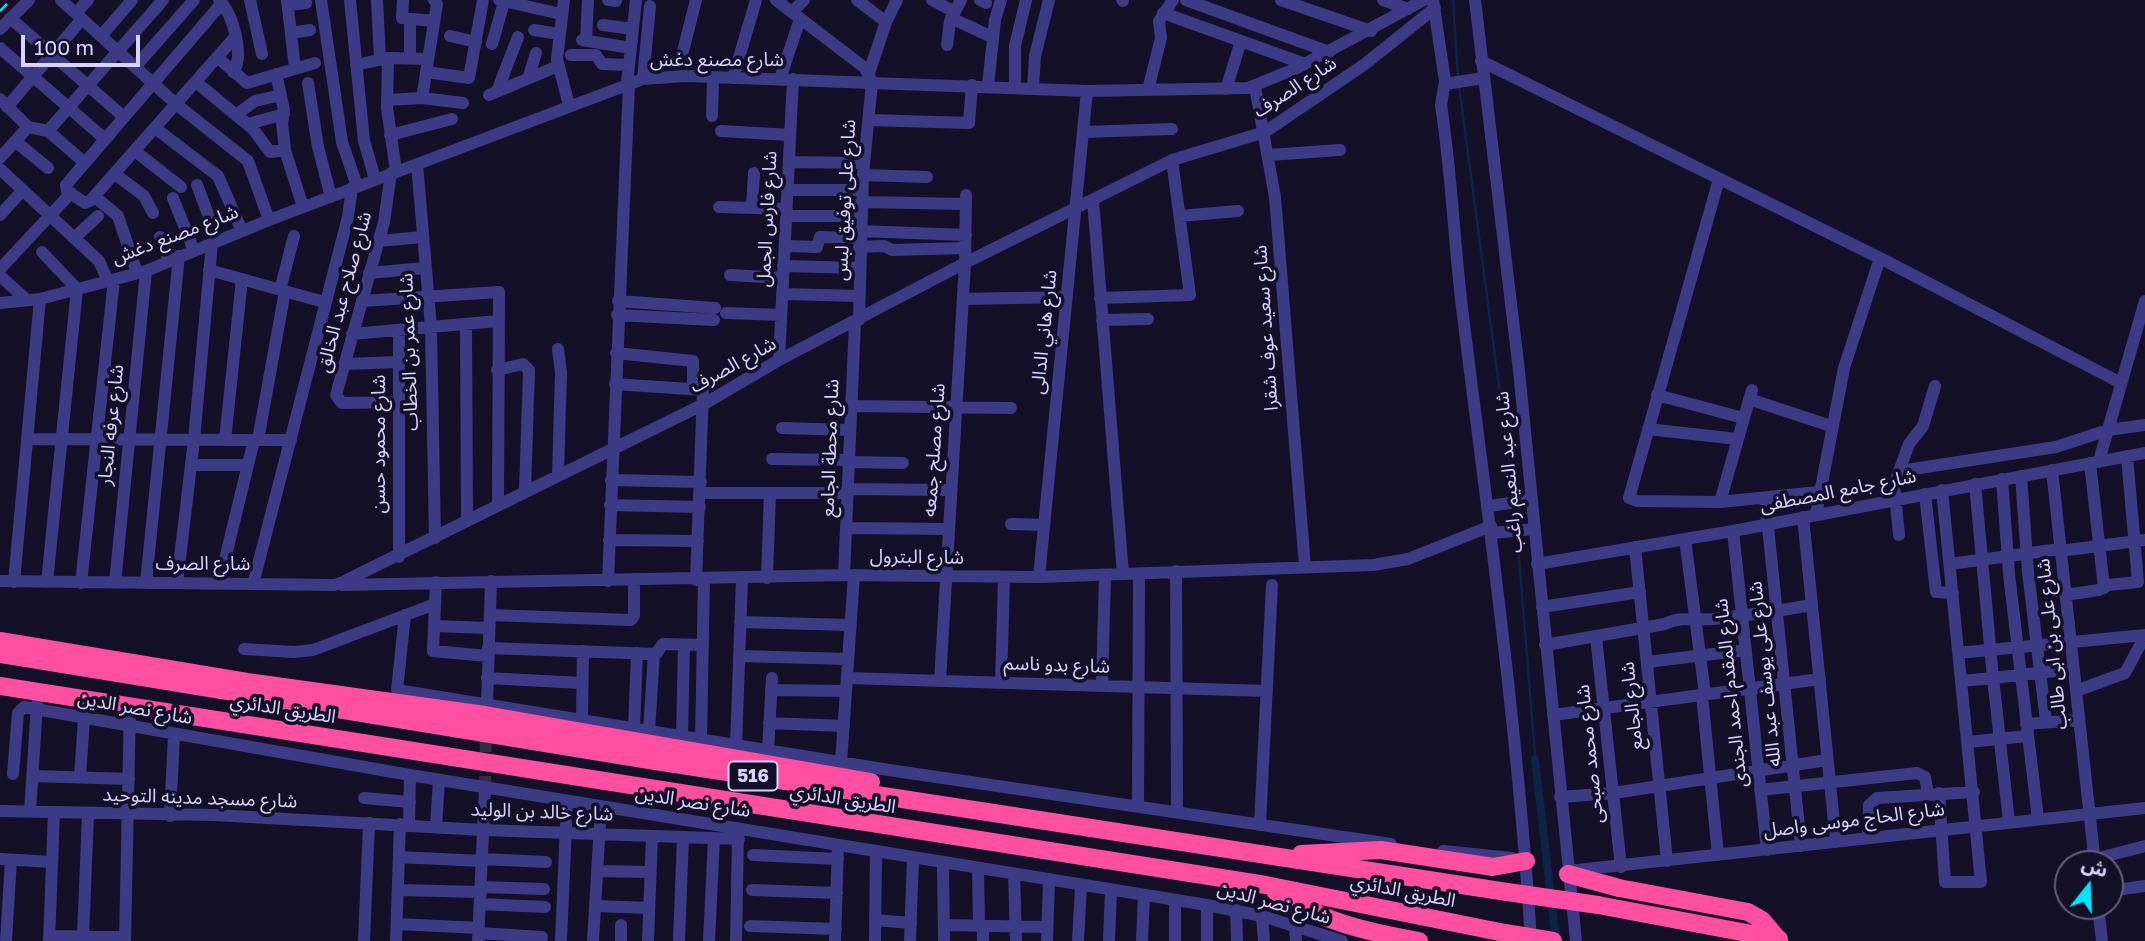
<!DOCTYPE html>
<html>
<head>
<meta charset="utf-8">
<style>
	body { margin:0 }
	#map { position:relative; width:2145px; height:941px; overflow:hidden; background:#130f26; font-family:"Golos Text","Noto Sans Arabic",sans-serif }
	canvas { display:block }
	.north { position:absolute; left:2054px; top:850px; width:70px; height:70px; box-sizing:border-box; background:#130f26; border:2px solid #625e7d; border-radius:50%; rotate:18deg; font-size:19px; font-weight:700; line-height:28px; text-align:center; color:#d9d4ff }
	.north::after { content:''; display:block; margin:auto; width:24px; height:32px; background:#00e5ff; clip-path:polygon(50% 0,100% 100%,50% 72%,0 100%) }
	.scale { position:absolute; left:21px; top:35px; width:119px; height:32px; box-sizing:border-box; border:4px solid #d9d4ff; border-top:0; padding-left:9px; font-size:21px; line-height:24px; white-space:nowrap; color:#d9d4ff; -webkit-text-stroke:5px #130f26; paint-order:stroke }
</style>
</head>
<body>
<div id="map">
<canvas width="2145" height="941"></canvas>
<div class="north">ش</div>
<div class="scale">100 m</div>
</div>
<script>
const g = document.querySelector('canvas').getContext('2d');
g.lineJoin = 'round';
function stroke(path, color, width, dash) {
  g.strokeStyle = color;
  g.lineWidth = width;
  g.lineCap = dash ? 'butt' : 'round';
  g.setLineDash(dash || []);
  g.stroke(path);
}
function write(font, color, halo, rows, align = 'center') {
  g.font = font + ' "Golos Text","Noto Sans Arabic",sans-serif';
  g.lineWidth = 7;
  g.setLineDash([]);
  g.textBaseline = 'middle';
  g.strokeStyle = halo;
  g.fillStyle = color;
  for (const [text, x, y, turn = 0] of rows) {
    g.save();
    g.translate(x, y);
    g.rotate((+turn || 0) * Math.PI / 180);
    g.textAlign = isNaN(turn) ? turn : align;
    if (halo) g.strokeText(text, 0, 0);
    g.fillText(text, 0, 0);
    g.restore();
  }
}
stroke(new Path2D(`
	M 1453,0 L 1458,79
	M 1459,86 L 1514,499
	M 1514,506 L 1516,527
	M 1517,533 L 1536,767`), '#0c2248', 2.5);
stroke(new Path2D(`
	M 1535,759 L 1556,941`), '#0c2248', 8);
stroke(new Path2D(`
	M 485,788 L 486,726`), '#312d47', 12, [12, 6]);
stroke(new Path2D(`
	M 61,0 L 176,104 L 248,161 L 269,220
	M 219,0 C 233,14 245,56 233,72
	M 250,0 L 262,54
	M 287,0 L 295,68
	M 321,0 L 342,142 L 357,186
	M 350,0 L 364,141 L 375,179
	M 377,0 L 380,59
	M 403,0 L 402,18 L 434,21
	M 499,0 L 561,14
	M 564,0 L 557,59 L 569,105
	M 608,0 L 616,1
	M 776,0 L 865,68 L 872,82 L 863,175 L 859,320
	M 857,0 L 886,22
	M 932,0 L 955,12
	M 980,0 L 986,3
	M 1122,0 L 1123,1
	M 1186,0 L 1329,52
	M 1281,0 L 1371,31
	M 1383,0 L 1408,9
	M 1433,0 L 1445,81 L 1441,105 C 1452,175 1454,246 1463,316 C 1489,524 1518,731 1531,941
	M 1475,0 L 1519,371 L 1576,941
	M 222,3 L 66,185 L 67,191 L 85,203 L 90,201 L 235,37
	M 288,5 L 306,3
	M 792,12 L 804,0
	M 76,13 L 88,0
	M 1163,13 L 1305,64
	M 10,18 L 124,117
	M 951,18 L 992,37
	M 410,19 L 410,57
	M 603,25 L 633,29
	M 0,29 L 29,0
	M 534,30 L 559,34
	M 291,33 L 310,30
	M 101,36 L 132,0
	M 450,36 L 476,42
	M 582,40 L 631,48
	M 586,40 L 588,0
	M 492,44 L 504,2
	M 947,45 L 950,21 L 961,0
	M 0,48 L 105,139
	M 571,55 L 596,55 L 602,64 L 629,65
	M 217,57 L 247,83 L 315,63
	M 388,58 L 387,108 L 396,171
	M 681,59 L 696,0
	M 1481,61 L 1880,258 L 2121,383
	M 356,65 L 388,58 L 428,59
	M 135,67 L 194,0
	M 426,72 L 469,78 L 483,0
	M 869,73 L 886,22 L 897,0
	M 276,74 L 284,110 L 282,123 L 285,150 L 303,207
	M 529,76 L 536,53
	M 733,78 L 756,0
	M 643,79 L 650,6
	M 780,79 L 800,19
	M 196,82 L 253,129 L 270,152 L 285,150
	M 308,83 L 318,147 L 331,197
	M 627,84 L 636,0
	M 1445,84 L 1483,78
	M 988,86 L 995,20 L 1001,0
	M 1015,87 L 1015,46 L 1026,0
	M 1255,87 L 1275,197 L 1305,567
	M 1033,88 L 1035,56 L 1049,0
	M 498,89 L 518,37
	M 1226,89 L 1241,41
	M 1148,90 L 1161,38 L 1159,21 L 1173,0
	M 489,95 L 558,66
	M 422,98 L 437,4 L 434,0
	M 0,99 L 28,127 L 48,131 L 85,163
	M 387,100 L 422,98 L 463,103
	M 7,107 L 82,19
	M 237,114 L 255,101 L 281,95
	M 712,116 L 713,77
	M 869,120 L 969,123 L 972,85
	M 248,124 L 284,114
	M 155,128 L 218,176 L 242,231
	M 48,131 L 163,0
	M 721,131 L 790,135
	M 1083,132 L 1172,129
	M 390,135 L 452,119
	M 15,141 L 48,168
	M 135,151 L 181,187
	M 1269,155 L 1340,150
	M 0,158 L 28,127
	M 789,162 L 864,163
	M 417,164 L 431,327 L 435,538
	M 0,169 L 99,261 L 108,281
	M 391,173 L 384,222 L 336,395 L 342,403 L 399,402
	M 115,174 L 144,196 L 153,213
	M 863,175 L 927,177
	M 1719,179 L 1629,498 L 1637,501 L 1720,502 L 1818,492
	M 197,185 L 218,241
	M 787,190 L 862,190
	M 95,197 L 118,216 L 137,273
	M 173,198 L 194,251
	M 1093,200 L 1123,574
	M 861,202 L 966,204
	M 719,207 L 786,209
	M 752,208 L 754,173
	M 0,215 L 23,190
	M 786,216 L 861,216
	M 1180,216 L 1238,211
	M 860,231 L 966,235
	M 160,237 L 169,261
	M 74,238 L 98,216
	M 379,241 L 422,237
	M 785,246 L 817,247 L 820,237 L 860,238
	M 859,247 L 884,246 L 892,250 L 965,248
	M 42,252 L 77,289 L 47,582
	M 783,266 L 859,268
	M 0,269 L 71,193
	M 209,270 L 324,302
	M 369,273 L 425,268
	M 730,275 L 783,278
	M 0,276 L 27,300
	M 280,290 L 294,236
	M 782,294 L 859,296
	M 1100,298 L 1190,295 L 1172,160
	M 963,299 L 1067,297
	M 362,301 L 499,292 L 498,505
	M 618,301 L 715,308
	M 0,303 L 40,299 L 146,271 L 269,220 L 643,79 L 685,76 L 1087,91 L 1248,88 L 1297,68 L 1424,0
	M 726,313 L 781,315
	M 617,315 L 714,320
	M 1102,320 L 1148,319
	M 466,324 L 467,521
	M 352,334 L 498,321
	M 616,353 L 693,361 L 693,388
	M 779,360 L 793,79
	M 344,364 L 399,362
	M 497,370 L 523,364 L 529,370 L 525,491
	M 615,384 L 703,390 L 696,580
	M 1657,395 L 1743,418
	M 1749,399 L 1831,426
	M 851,406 L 1011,408
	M 782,428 L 850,430
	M 1648,429 L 1737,439
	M 27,439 L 291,440
	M 225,440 L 242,279
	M 258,440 L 285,291
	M 772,459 L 849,460
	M 2099,461 L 2145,301
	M 849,462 L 903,463
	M 2090,463 L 2104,588
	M 191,465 L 248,465
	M 2052,470 L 2095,864
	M 1900,471 L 2056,447 L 2108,430 L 2145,425
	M 558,475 L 561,373 L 558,349
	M 2021,476 L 2028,572 L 2046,721
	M 2002,479 L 2009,574 L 2038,819
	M 611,480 L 701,482
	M 1975,484 L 1993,678 L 2073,669
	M 848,489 L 951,490
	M 1942,490 L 1961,681 L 1993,678 L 2009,822
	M 700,493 L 848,493
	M 1925,494 L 1936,592 L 1953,593
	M 1765,498 L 1801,846
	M 1720,502 L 1752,390
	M 610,505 L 700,507
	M 1489,506 L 1531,500
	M 1816,514 L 1844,368 L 1880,258
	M 1803,517 L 1836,842
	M 1011,524 L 1044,525
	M 846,528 L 949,529
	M 1733,531 L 1767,850
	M 1492,533 L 1534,529
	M 1899,535 L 1894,485 L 1909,444 L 1923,426 L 1935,386
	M 1685,539 L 1705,694
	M 609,540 L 698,541
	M 1635,547 L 1667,861
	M 2060,551 L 2145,540
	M 399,557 L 399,330
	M 1537,564 L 1733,531 L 2145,453
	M 1950,564 L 2060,549
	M 1176,571 L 1177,811
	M 844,575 L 855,322
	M 1039,577 L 1087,91
	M 767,578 L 770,493
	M 0,581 L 335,585 L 345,581 L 704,404 L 779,360 L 965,263 L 1172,160 L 1265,132 L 1365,64 L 1435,8
	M 608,581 L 629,83
	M 14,582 L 40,299
	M 436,582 L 433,651 L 488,656
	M 81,583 L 114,280
	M 115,583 L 146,271
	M 146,583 L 179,256
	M 177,583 L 194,440 L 212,243
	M 219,584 L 254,440
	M 253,584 L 348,217 L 352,188
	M 342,585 L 844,575 L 1039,577 L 1373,565 L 1408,559 L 1491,526
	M 2065,595 L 2099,590 L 2108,585 L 2138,582 L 2127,456
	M 1542,607 L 1640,592
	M 405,615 L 397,690 L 889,770 L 1391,844
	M 490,615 L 631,620 L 634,616 L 634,581
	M 740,622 L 851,625
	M 434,626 L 489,628
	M 1596,637 L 1621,867
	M 1545,645 L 1665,624 C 1680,616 1697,620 1714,619 C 1747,615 1779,611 1812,605
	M 488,648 L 656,654 L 663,644 L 703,645
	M 244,649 L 294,652 L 313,650 L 435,604
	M 1958,653 L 2145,635
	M 739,656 L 848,659
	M 1647,662 L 1746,650
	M 487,678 L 582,683
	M 847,678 L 1266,691
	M 940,681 L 965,263 L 966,195
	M 1001,683 L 1004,577
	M 1102,686 L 1105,575
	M 771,690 L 846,691
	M 2076,691 L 2125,673 L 2145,636
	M 1702,695 L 1718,855
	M 487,704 L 491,581
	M 1553,715 L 1820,679
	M 582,720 L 583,651
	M 769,723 L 844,726
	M 2026,724 L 2079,720
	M 634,729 L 637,653
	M 649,731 L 654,654
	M 682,737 L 684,645
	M 701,740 L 704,580
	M 1968,742 L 2027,736
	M 736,745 L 742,579
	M 768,751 L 772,678
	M 841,763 L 854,575
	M 13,774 L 18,713 L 24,707 L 410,775 L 1207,905 L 1262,916 L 1342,941
	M 33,776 L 129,779
	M 80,777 L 84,719
	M 1760,790 L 1917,773 L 1925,777 L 1928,794
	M 1939,793 L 1945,882 L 1981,882 L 1961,681
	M 1560,797 L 1614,793 L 1827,760
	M 364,798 L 410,802
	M 1138,805 L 1139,574
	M 0,811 L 214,815 L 483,830 L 739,839
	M 30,812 L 37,704
	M 170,816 L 174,736
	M 409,825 L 410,775
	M 1260,825 L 1272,585
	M 436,827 L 439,780
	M 1868,838 L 1869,805 L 1877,798 L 1974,792
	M 1443,851 L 1512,858
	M 753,855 L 838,859
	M 399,857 L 482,861
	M 0,859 L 52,862
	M 482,859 L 546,862
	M 2095,859 L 2145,846
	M 943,863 L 944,941
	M 978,869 L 979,925 L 983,929 L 983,941
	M 597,871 L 650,872
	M 1568,871 L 2145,808
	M 1014,874 L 1016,941
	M 481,887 L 544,889
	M 398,890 L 481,892
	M 752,890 L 837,893
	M 2110,891 L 2145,886
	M 1175,900 L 1175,941
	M 480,904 L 545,907
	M 595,906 L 649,908
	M 2098,906 L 2102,941
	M 1236,910 L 1237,941
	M 1262,916 L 1264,941
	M 875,920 L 911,923
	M 397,924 L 479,928
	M 944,925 L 1047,927
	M 750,926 L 836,929
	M 1295,927 L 1296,941
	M 479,933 L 542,937
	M 49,936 L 125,937
	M 83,937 L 88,814
	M 6,941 L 11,860
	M 49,941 L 54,813
	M 125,941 L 130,706
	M 364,941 L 369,823
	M 396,941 L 400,824
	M 478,941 L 485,788
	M 561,941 L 567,801
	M 593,941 L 601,807
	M 621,941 L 621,925
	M 648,941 L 652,836
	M 679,941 L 683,837
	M 709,941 L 714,838
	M 736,941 L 738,833
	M 835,941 L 838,845
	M 875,941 L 876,852
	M 910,941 L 913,858
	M 1047,941 L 1049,880
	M 1078,941 L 1081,886
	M 1109,941 L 1111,890
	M 1142,941 L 1144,895
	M 1207,941 L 1207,905`), '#3d3a85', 12);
stroke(new Path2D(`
	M 0,641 L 247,682 L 485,715 L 871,782
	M 0,654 L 649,760 L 1507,892
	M 0,686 L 1266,885 L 1505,933
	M 1301,854 L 1381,850 L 1493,867 L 1526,861
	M 1568,874 L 1619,888 L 1748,912 L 1762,920 L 1778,939
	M 1275,891 C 1319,921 1367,932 1419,941
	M 1598,905 L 1779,939`), '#ff4fa3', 18);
stroke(new Path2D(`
	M 0,11 L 11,0`), '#00e5ff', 2.5, [10, 9]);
stroke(new Path2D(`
	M 1507,892 L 1598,905
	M 1505,933 L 1553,941`), '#ff4fa3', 18);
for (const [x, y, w] of [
	[753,776,49]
]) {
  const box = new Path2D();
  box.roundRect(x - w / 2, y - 14.5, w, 29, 5);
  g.fillStyle = '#130f26';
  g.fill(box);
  stroke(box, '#d9d4ff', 2);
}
write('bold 18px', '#d9d4ff', null, [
	["516",753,776]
]);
write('19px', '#d9d4ff', '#130f26', [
	["شارع مصنع دغش",717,60],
	["شارع الصرف",1295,87,-33],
	["شارع على توفيق لبس",845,200,-87],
	["شارع فارس الجمل",767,219,-87],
	["شارع مصنع دغش",175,235,-21],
	["شارع صلاح عبد الخالق",344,292,-75],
	["شارع سعيد عوف شقرا",1266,328,-94],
	["شارع هاني الدالى",1044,332,-84],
	["شارع عمر بن الخطاب",409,352,-92],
	["شارع الصرف",733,365,-29],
	["شارع عرفه النجار",111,425,-84],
	["شارع محمود حسن",379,444,-90],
	["شارع محطة الجامع",830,448,-88],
	["شارع مصلح جمعه",934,450,-86],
	["شارع عبد النعيم راغب",1509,472,-95],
	["شارع جامع المصطفى",1838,491,-11],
	["شارع البترول",917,557,1],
	["شارع الصرف",203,564],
	["شارع على بن ابى طالب",2052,644,-96],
	["شارع بدو ناسم",1057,665,2],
	["شارع على يوسف عبد الله",1765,674,-96],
	["شارع المقدم احمد الجندى",1731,693,-96],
	["شارع الجامع",1632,706,-96],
	["شارع نصر الدين",135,708,10],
	["الطريق الدائري",283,709,9],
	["شارع محمد صبحى",1590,754,-96],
	["شارع مسجد مدينه التوحيد",200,798,2],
	["الطريق الدائري",843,799,9],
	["شارع نصر الدين",693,802,9],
	["شارع خالد بن الوليد",542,812,2],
	["شارع الحاج موسى واصل",1854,820,-7],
	["الطريق الدائري",1403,891,11],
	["شارع نصر الدين",1274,903,15]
]);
</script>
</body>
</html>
